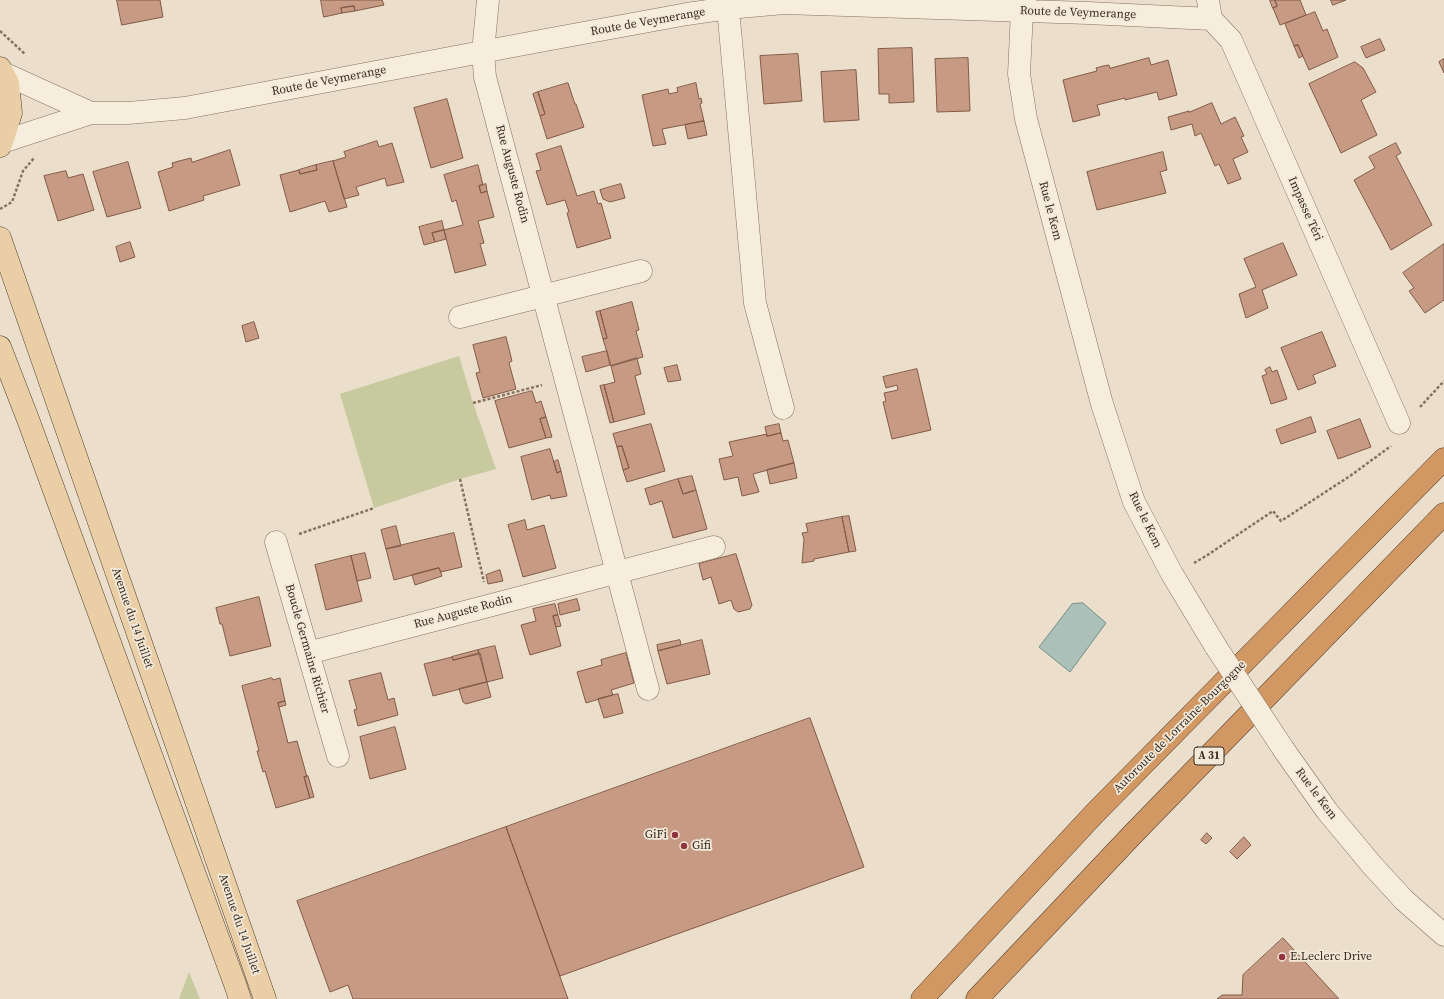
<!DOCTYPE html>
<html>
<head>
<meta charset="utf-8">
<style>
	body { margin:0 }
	canvas { display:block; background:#ebdeca }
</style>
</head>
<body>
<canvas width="1444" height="999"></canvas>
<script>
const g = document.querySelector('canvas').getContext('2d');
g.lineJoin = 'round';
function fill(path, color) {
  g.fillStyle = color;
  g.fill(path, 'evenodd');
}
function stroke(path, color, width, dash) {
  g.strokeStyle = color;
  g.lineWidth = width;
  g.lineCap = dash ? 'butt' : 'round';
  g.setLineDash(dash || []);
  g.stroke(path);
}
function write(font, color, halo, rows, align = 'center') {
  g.font = font + ' "Source Serif 4",serif';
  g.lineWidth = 3.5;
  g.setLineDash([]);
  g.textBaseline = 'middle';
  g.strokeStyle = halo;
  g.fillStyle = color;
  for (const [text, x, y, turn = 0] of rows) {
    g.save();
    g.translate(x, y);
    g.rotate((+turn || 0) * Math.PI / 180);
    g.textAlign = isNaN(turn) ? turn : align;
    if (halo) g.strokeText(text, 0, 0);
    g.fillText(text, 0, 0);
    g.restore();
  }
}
fill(new Path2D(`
	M 459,356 L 473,403 L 496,469 L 460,479 L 374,508 L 340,394 Z
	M 189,972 L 200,999 L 179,999 Z`), '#c7c99e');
const water = new Path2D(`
	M 1083,603 L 1106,623 L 1070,672 L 1039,647 L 1072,604 Z`);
fill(water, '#aac0b8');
stroke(water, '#718e84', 1);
const building = new Path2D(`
	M 117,0 L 160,0 L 163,17 L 122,25 Z
	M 321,0 L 382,0 L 384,5 L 355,11 L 354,6 L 341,8 L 342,13 L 324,17 Z
	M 1270,0 L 1275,0 L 1277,6 L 1273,8 Z
	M 1275,0 L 1300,0 L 1306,15 L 1280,25 L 1273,8 L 1277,6 Z
	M 1331,0 L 1346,0 L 1333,5 Z
	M 354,6 L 355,11 L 342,13 L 341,8 Z
	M 1315,12 L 1323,31 L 1327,29 L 1338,57 L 1309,70 L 1298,45 L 1294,46 L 1285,24 Z
	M 1380,39 L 1385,50 L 1366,58 L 1361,47 Z
	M 1298,45 L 1303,56 L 1299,58 L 1294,46 Z
	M 912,48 L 914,102 L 889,103 L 889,94 L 879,94 L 878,49 Z
	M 798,54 L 802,101 L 764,104 L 760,56 Z
	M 968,58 L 970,111 L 937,112 L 935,59 Z
	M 1149,58 L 1151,65 L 1168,60 L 1177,95 L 1159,100 L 1157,92 L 1125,100 L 1125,98 L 1097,105 L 1100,115 L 1073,122 L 1063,80 L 1097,71 L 1096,68 L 1103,66 L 1109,65 L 1110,68 Z
	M 1444,59 L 1444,73 L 1439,62 Z
	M 1355,62 L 1363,68 L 1376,92 L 1361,100 L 1377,135 L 1341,153 L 1309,84 Z
	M 856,70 L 859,120 L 824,122 L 821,72 Z
	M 568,83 L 575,104 L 576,104 L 584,127 L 547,139 L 540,116 L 545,114 L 538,92 Z
	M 696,83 L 699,99 L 701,98 L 702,103 L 700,104 L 704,121 L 662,129 L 666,144 L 653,146 L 642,95 L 668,89 L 669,94 L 678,92 L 677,88 Z
	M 538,92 L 545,114 L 540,116 L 533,94 Z
	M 447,99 L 463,158 L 431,168 L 414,108 Z
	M 1212,103 L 1221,124 L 1235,117 L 1244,136 L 1241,137 L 1248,152 L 1233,159 L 1241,179 L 1228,184 L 1219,164 L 1215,166 L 1201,133 L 1195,136 L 1192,124 L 1171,130 L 1168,117 L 1189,111 L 1189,112 Z
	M 704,121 L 707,135 L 688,139 L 685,125 Z
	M 377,141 L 379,147 L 392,143 L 404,182 L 387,186 L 385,178 L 356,187 L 359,195 L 344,199 L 333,161 L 346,157 L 344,152 Z
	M 1396,143 L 1401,153 L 1396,156 L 1432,225 L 1391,250 L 1354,180 L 1375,168 L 1369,157 Z
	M 561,146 L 577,196 L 594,191 L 598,204 L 601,203 L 611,238 L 577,248 L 567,213 L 569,212 L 565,200 L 547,205 L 536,171 L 541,170 L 536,154 Z
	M 230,150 L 240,185 L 203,196 L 204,200 L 169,211 L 158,172 L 173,167 L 172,163 L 179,161 L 191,158 L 192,162 Z
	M 1163,152 L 1167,170 L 1160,172 L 1166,193 L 1097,210 L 1087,172 Z
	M 333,161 L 347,207 L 329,212 L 325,201 L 290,212 L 280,175 L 299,170 L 300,174 L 317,170 L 316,165 Z
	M 128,162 L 141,208 L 107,217 L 93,172 Z
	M 316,165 L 317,170 L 300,174 L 299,170 Z
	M 478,165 L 483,185 L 479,186 L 481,193 L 487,191 L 494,217 L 478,221 L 484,243 L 480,244 L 486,265 L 455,273 L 444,230 L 463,225 L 456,200 L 452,202 L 444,175 Z
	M 66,171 L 68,178 L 83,174 L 94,210 L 58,221 L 44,176 Z
	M 486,184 L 487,191 L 481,193 L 479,186 Z
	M 621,184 L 625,198 L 610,202 L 603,199 L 600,190 Z
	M 442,221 L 444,230 L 432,233 L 435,242 L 424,245 L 419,227 Z
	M 444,230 L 446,239 L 435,242 L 432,233 Z
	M 130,242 L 135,257 L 120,262 L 116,247 Z
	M 1283,243 L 1297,275 L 1262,290 L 1268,308 L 1246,318 L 1239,294 L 1256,287 L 1244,259 Z
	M 1444,244 L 1444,300 L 1425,313 L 1409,291 L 1414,288 L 1403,273 Z
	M 632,302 L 639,330 L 636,331 L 643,357 L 611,366 L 603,339 L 607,338 L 600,311 Z
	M 600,311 L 607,338 L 603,339 L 596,312 Z
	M 254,322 L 259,338 L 246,342 L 242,326 Z
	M 1322,332 L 1336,366 L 1313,375 L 1316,383 L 1298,390 L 1281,348 Z
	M 506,337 L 512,361 L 509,363 L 516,389 L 483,398 L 476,373 L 480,372 L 473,345 Z
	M 607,351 L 610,365 L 586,372 L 582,357 Z
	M 637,358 L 641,374 L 635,376 L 645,414 L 614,422 L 604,385 L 615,382 L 611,366 Z
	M 677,365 L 681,380 L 668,382 L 664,368 Z
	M 1270,367 L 1272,372 L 1277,370 L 1287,399 L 1271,404 L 1262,376 L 1267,374 L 1265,370 Z
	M 917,369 L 931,430 L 892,439 L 883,402 L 886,401 L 884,393 L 898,390 L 897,385 L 886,388 L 883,377 Z
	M 604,385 L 614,422 L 610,423 L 600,386 Z
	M 532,391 L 536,403 L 541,401 L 546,417 L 540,419 L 546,438 L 509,448 L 495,401 Z
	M 546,417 L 552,437 L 546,438 L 540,419 Z
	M 1311,417 L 1316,432 L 1281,444 L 1276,430 Z
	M 1360,419 L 1371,447 L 1338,459 L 1327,431 Z
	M 651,424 L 665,471 L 627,482 L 623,470 L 629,468 L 622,446 L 617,447 L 613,434 Z
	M 779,424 L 781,433 L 767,436 L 765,427 Z
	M 781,433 L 783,441 L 788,440 L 794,463 L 753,474 L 759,492 L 742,496 L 738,477 L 724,480 L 719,459 L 733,456 L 729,442 L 767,434 L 767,436 Z
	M 622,446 L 629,468 L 623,470 L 617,447 Z
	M 550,449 L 557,473 L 561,471 L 567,496 L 551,499 L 550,495 L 532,500 L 521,457 Z
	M 558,460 L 561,471 L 557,473 L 554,462 Z
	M 794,463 L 797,478 L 770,484 L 767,470 Z
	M 692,476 L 696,490 L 683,494 L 678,479 Z
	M 678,479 L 683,494 L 696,490 L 707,529 L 673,538 L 662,501 L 650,505 L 645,489 Z
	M 849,516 L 856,551 L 849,552 L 842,517 Z
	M 842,517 L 849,552 L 814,559 L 814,561 L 802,563 L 804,539 L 802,533 L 808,532 L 806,524 Z
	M 525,520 L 527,530 L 544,525 L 556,568 L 523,577 L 508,525 Z
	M 396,526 L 401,546 L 386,549 L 381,530 Z
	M 454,533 L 462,567 L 441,572 L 439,568 L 394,580 L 386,549 Z
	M 365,553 L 371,578 L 357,581 L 351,556 Z
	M 736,554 L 752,605 L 750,609 L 738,612 L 734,609 L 731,600 L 719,604 L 711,577 L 703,580 L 699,564 Z
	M 351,556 L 362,601 L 326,610 L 315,565 Z
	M 439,568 L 442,576 L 415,585 L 412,575 Z
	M 500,570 L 503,581 L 488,584 L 486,575 Z
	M 259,597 L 271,646 L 230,656 L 222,624 L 220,624 L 216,608 Z
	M 577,599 L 580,610 L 560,615 L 558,604 Z
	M 555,604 L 558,615 L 553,616 L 561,646 L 530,655 L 521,625 L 536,621 L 533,609 Z
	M 558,615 L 561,626 L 556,627 L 553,616 Z
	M 680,640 L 681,645 L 658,651 L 657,645 Z
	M 702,640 L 710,674 L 667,684 L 658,651 Z
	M 495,646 L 503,678 L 487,682 L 478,650 Z
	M 478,650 L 479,654 L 453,660 L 452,657 Z
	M 480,653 L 487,682 L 433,696 L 424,664 L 452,657 L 453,660 Z
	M 626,653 L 634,683 L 611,690 L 613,695 L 586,703 L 577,672 L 602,665 L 601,660 Z
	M 381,673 L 388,700 L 394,698 L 398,715 L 358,726 L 354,710 L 357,709 L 349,681 Z
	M 272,678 L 273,680 L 280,678 L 285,701 L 278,703 L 288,743 L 297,741 L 307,777 L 304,777 L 310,798 L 276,808 L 265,771 L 263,772 L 257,751 L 259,751 L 242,686 Z
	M 487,682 L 491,697 L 466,704 L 463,702 L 459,689 Z
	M 618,694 L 623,713 L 604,718 L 598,699 Z
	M 285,701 L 286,705 L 279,707 L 278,703 Z
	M 810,718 L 864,867 L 560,976 L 506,827 Z
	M 395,727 L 406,769 L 370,779 L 360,737 Z
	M 308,776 L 314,797 L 310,798 L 304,777 Z
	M 506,827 L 568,999 L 353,999 L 348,985 L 330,992 L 297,901 Z
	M 1207,833 L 1212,838 L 1206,844 L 1201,840 Z
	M 1244,837 L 1251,845 L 1237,859 L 1230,852 Z
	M 1283,938 L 1339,999 L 1217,999 L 1222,995 L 1242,995 L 1243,975 Z`);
fill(building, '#c69a83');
stroke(building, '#835a48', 1);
const minor = new Path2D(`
	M 488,0 L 483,52 L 485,77 L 648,689
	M 1025,0 L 1022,11 L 1019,74 L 1026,119 L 1102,404 L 1134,502 L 1172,574 L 1216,647
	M 1208,0 L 1211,19 L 1231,40 L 1399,423
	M 728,8 L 755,303 L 783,408
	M 3,73 L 91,113
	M 2,142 L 91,113 L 128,113 L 185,108 L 540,41 L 687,14 L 728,8 L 784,3 L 1088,13 L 1211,19
	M 460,317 L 641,271
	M 276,542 L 338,756
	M 308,653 L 714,547
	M 1284,750 L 1327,811 L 1371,864 L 1404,900 L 1444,935`);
const major = new Path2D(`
	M 0,68 L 8,83 L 11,113 L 2,142 L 0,146
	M 0,238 L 265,999
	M 0,347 L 29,422 L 235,984 L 240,999`);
const highway = new Path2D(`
	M 922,999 L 1094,814 L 1444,459
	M 977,999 L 1133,834 L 1444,514`);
stroke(minor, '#867160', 23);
stroke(major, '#554033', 23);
stroke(highway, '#554033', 23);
stroke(new Path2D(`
	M 0,31 L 25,54
	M 0,209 L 12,202 L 23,171 L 34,158
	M 473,403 L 542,385
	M 1420,407 L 1444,381
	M 460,479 L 484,582
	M 299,534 L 374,508
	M 1194,563 L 1206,556 L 1273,511 L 1281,521 L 1350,476 L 1391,446`), '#867160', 2.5, [3, 2]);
stroke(minor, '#f6eddd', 22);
stroke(major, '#eacfa6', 22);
stroke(highway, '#d19863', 22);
const minorBridge = new Path2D(`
	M 1216,647 L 1284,750`);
stroke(minorBridge, '#867160', 23, []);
stroke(minorBridge, '#f6eddd', 22);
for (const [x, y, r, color] of [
	[675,835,4,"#90353d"],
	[684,846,4,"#90353d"],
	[1282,957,4,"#90353d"]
]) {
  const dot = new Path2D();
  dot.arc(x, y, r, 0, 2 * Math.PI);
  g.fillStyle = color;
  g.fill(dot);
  stroke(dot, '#f3e9d9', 1.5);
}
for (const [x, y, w] of [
	[1209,756,30]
]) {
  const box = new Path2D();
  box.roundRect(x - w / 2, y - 9, w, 18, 3);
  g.fillStyle = '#f3e9d9';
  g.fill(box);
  stroke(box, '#382b22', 1);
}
write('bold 11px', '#382b22', null, [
	["A 31",1209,756]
]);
write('12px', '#382b22', '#f3e9d9', [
	["Route de Veymerange",1078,13,2],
	["Route de Veymerange",648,22,-10],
	["Route de Veymerange",329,81,-11],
	["Rue Auguste Rodin",512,174,75],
	["Impasse Téri",1305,209,66],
	["Rue le Kem",1050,211,75],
	["Rue le Kem",1145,520,64],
	["Rue Auguste Rodin",463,612,-15],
	["Avenue du 14 Juillet",132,618,71],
	["Boucle Germaine Richier",307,649,74],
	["Autoroute de Lorraine-Bourgogne",1180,727,-45],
	["Rue le Kem",1316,794,53],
	["Avenue du 14 Juillet",239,924,71]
]);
write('12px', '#382b22', '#f3e9d9', [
	["GiFi",667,835,"right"],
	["Gifi",692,846],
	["E.Leclerc Drive",1290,957]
], 'left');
</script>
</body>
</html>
